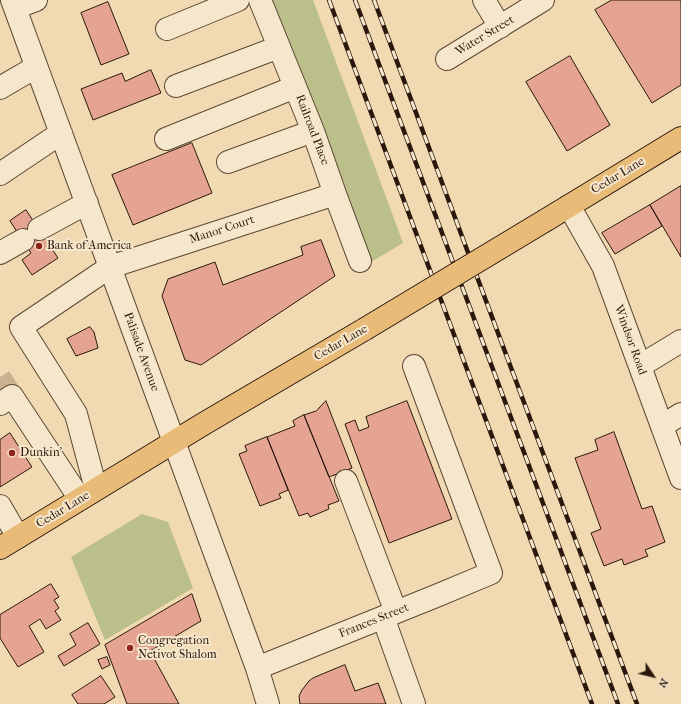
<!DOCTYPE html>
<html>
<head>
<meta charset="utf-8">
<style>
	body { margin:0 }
	#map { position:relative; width:681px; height:704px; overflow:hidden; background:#f1d9b1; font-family:"IM FELL French Canon",serif }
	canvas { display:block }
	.north { position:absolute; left:633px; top:656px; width:40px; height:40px; -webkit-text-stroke:3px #f6e6cc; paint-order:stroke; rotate:125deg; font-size:11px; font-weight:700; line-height:16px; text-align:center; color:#2b170c }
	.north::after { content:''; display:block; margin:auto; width:14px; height:18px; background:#2b170c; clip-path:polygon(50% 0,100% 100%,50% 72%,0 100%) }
</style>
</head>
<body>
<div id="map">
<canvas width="681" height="704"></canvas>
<div class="north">N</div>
</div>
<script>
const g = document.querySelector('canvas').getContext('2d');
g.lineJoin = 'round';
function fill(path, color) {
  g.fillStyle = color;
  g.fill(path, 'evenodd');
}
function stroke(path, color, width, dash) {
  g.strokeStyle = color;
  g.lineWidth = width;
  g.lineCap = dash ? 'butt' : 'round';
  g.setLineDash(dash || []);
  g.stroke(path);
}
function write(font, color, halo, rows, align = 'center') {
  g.font = font + ' "IM FELL French Canon",serif';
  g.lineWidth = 4;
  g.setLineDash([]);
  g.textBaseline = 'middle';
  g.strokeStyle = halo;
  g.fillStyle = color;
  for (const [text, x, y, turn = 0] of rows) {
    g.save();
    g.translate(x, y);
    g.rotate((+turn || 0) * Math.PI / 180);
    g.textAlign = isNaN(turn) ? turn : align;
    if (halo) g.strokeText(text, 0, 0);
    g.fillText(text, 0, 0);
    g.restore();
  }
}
fill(new Path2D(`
	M 266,0 L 313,0 L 403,243 L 364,266 Z
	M 142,514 L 168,522 L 193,588 L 105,640 L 71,557 Z`), '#bbbf8a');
const building = new Path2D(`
	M 612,0 L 681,0 L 681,85 L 652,103 L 595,10 Z
	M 108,2 L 129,54 L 101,65 L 81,13 Z
	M 570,56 L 610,125 L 567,151 L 526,82 Z
	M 151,70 L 161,93 L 93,120 L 81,89 L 122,73 L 125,81 Z
	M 192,143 L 212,193 L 133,225 L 112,175 Z
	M 681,186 L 681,257 L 650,205 Z
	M 650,205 L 662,226 L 615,254 L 602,233 Z
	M 26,210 L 58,258 L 32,275 L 22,260 L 31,253 L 10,221 Z
	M 321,240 L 335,276 L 201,365 L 185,360 L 162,296 L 168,279 L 215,262 L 223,285 L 303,255 L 301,247 Z
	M 90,327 L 94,332 L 98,348 L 76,356 L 67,339 Z
	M 326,401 L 352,468 L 329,477 L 304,415 L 316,411 Z
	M 407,401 L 452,519 L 389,543 L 345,424 L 355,420 L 359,431 L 369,427 L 366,417 Z
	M 304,415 L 339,501 L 328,505 L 329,509 L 310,517 L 308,513 L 299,516 L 267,437 L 295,426 L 293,421 Z
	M 614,432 L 642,509 L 652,506 L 665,542 L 645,550 L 648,556 L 624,565 L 622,559 L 604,566 L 591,533 L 601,529 L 575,458 L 598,450 L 595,440 Z
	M 10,433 L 32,467 L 0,487 L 0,440 Z
	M 267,437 L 288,490 L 279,494 L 281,498 L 260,506 L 239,454 L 247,451 L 245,446 Z
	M 51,584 L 59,597 L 54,600 L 59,608 L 55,611 L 61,620 L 46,629 L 40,619 L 29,626 L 44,652 L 18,667 L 0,638 L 0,615 Z
	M 192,594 L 201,621 L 150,651 L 179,704 L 127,704 L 105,645 Z
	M 88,623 L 100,644 L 64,666 L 58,656 L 76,645 L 70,634 Z
	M 107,657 L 110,665 L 102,669 L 98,660 Z
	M 345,665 L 355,691 L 378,683 L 386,704 L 300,704 L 299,696 L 302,690 L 309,681 L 313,678 Z
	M 101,676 L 115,697 L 104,704 L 78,704 L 72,695 Z`);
fill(building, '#e5a392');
stroke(building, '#2b170c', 1);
stroke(new Path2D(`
	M 0,377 L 12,396`), '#c9b290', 22, [22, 11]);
const minor = new Path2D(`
	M 12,0 L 257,668 L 268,704
	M 260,0 L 313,131 L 335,194 L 360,261
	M 484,0 L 500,27
	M 15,8 L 36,0
	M 167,29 L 238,0
	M 447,59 L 543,0
	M 176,86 L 279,47
	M 0,88 L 36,67
	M 166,139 L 295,87
	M 228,162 L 313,131
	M 0,174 L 61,133
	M 569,206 L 603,266 L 681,478
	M 39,229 L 87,203
	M 0,253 L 23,240
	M 640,366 L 681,341
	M 0,404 L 12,396 L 80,499
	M 662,426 L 681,414
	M 346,481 L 396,612
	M 96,489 L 76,414 L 21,327 L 110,267 L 335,194
	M 0,506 L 18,537
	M 383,617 L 414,704
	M 257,668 L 436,596 L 491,573 L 414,366`);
const major = new Path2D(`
	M 546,220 L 681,138
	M 0,548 L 205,423 L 365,329`);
stroke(minor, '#5c4835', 24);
stroke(major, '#2b170c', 24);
stroke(minor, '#f6e6cc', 22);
stroke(major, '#e8bc78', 22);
const rail = new Path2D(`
	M 329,0 L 592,704
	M 355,0 L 618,704
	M 374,0 L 495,325 L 637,704`);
stroke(rail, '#2b170c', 4.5);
stroke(rail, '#f6e6cc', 3, [9]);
const majorBridge = new Path2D(`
	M 365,329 L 546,220`);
stroke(majorBridge, '#2b170c', 24, []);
stroke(majorBridge, '#e8bc78', 22);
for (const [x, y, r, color] of [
	[39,246,4,"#8f2418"],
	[12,453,4,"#8f2418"],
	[130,648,4,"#8f2418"]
]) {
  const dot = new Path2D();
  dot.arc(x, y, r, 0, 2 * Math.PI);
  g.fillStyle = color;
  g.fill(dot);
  stroke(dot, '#f6e6cc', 1.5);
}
write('12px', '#2b170c', '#f6e6cc', [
	["Water Street",485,36,-31],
	["Railroad Place",312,130,69],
	["Cedar Lane",618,176,-31],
	["Manor Court",222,230,-18],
	["Windsor Road",630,340,70],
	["Cedar Lane",341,343,-30],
	["Palisade Avenue",141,352,70],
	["Cedar Lane",63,510,-31],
	["Frances Street",374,621,-22]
]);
write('12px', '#2b170c', '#f6e6cc', [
	["Bank of America",47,246],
	["Dunkin'",20,453],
	["Congregation",138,641],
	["Netivot Shalom",138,655]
], 'left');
</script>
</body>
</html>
